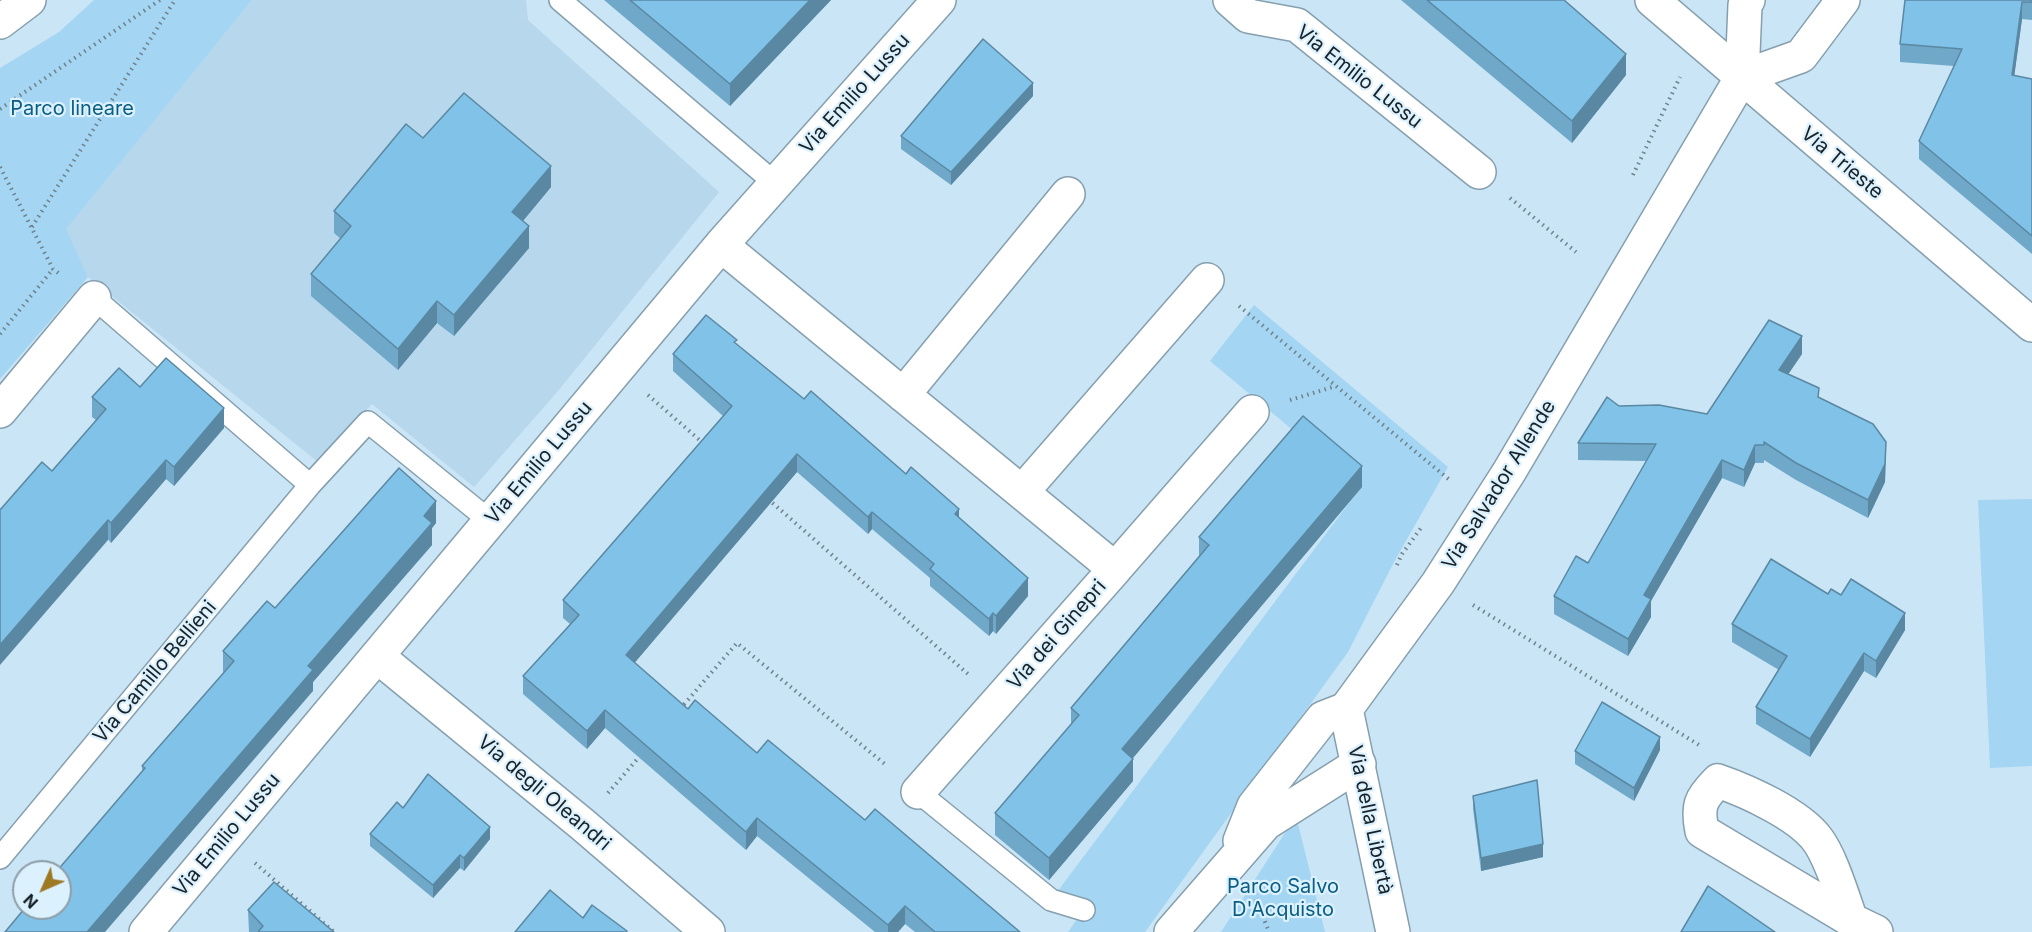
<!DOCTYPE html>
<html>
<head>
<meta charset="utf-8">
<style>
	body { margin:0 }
	#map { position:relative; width:2032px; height:932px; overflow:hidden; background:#cae5f5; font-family:Inter,sans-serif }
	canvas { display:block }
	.north { position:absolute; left:12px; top:860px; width:60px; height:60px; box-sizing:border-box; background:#dcf1fe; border:2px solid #8d9ea8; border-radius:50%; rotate:225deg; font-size:16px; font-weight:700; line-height:24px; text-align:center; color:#172126 }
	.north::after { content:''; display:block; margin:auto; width:21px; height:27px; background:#9d7924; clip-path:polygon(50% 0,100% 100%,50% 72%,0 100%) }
</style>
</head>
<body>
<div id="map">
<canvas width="2032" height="932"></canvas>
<div class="north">N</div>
</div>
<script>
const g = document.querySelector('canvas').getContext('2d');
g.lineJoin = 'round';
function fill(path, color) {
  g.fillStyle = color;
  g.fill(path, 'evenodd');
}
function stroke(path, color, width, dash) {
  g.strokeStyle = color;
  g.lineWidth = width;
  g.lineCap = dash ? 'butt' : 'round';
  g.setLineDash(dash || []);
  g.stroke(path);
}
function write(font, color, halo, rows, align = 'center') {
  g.font = font + ' Inter,sans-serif';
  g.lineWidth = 4.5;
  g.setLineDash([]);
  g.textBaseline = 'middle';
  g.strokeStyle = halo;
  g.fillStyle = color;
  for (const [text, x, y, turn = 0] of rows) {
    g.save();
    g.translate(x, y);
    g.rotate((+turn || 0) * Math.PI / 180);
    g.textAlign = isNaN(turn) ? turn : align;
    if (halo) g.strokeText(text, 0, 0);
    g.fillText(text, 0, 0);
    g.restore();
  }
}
fill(new Path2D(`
	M 252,0 L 526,0 L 528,20 L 719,192 L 558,391 L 474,487 L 372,404 L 318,462 L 88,277 L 65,229 Z`), '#b6d7ec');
fill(new Path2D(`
	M 94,0 L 252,0 L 66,229 L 88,277 L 0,379 L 0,68 L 59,32 Z
	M 1254,305 L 1448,467 L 1394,562 L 1348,652 L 1145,932 L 1068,932 L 1083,910 L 1051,900 L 1361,487 L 1210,361 Z
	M 2032,499 L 2032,766 L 1990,768 L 1978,500 Z
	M 1296,816 L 1325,932 L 1221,932 Z`), '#a4d5f2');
const lane = new Path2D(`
	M 560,0 L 776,184
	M 94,298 L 310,485
	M 918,792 L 1051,900 L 1084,910
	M 0,858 L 310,485 L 368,422 L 490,521`);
const street = new Path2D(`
	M 1230,0 L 1248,16 L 1297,25 L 1479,172
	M 0,22 L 29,0
	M 721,245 L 1115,569 L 918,792
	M 903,395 L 1068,194
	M 0,411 L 94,298
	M 1022,492 L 1207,280
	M 1115,569 L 1252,412
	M 377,656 L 582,824 L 708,932
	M 1240,841 L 1254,806 L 1323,718 L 1346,709
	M 1851,920 C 1843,898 1831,857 1817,839 C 1798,814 1747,791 1718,781 C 1700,799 1697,806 1702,831 L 1851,920 L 1876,932
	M 146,932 L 721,245 L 939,0
	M 1171,932 L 1266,823 L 1359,764`);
const secondary = new Path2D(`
	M 1652,0 L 2032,325
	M 1742,77 L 1801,56 L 1843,0
	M 1393,932 L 1346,709 L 1438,583 L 1509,472 L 1742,77 L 1745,5 L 1748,0`);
stroke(lane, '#869fae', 24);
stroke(street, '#869fae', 36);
stroke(secondary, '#869fae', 36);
stroke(new Path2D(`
	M 0,109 L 160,0
	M 0,167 L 53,269 L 61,275
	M 1633,175 L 1680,77
	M 1510,198 L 1576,252
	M 32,227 L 175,0
	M 1239,306 L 1451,481
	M 0,334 L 53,269
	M 648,395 L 703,443
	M 1290,400 L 1336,386
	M 768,499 L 968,674
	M 1397,565 L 1402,554 L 1421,528
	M 1473,605 L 1699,745
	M 680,709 L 737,643 L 886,765
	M 608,793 L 640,756
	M 255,863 L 334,932
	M 1256,899 L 1269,932`), '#6f828c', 4, [1.5, 4.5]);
stroke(lane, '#fff', 21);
stroke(street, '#fff', 33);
stroke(secondary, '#fff', 33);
fill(new Path2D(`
	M 604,0 L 831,0 L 730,106 Z
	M 1401,0 L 1564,0 L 1626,75 L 1572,143 Z
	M 1905,0 L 2032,0 L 2032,20 L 2022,19 L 2014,76 L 2032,79 L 2032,254 L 1919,159 L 1919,141 L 1954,66 L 1900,62 L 1900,44 Z
	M 1033,96 L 951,185 L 901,149 L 901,136 Z
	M 423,138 L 551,187 L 523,221 L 529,248 L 454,336 L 437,323 L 398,370 L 311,296 L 311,274 L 341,239 L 334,233 L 334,211 Z
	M 737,345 L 804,399 L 906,474 L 959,518 L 1028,596 L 996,634 L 993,631 L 989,636 L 930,586 L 930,578 L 872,529 L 868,534 L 797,472 L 634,663 L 688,709 L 865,820 L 1020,932 L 915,932 L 905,924 L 898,932 L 875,932 L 757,836 L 746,850 L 605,728 L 587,749 L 523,694 L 523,676 L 570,624 L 563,618 L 563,600 L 723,416 L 673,371 L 673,354 Z
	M 1802,354 L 1788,374 L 1819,397 L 1886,460 L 1885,482 L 1868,518 L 1796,480 L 1764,460 L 1764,463 L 1755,463 L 1744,487 L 1722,478 L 1651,601 L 1651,617 L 1628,656 L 1554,614 L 1554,596 L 1588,563 L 1646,461 L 1578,460 L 1578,443 L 1619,406 L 1707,414 Z
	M 140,387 L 224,428 L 174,486 L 166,479 L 111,543 L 52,471 L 96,420 L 92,417 L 92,397 Z
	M 1362,487 L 1132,759 L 1133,781 L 1049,880 L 995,835 L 995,813 L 1071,725 L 1071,708 L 1199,556 L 1199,537 Z
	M 436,523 L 432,528 L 432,545 L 313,682 L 313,691 L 142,770 L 142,766 L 224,673 L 223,672 L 223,651 L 275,608 Z
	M 1828,594 L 1905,630 L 1876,678 L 1864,671 L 1810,757 L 1756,724 L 1756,707 L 1779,670 L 1732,642 L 1732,624 Z
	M 1660,750 L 1634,801 L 1575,764 L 1575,751 Z
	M 1473,796 L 1543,857 L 1481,871 L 1473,809 Z
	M 403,808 L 490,839 L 464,871 L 460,868 L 433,898 L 370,846 L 370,834 Z
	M 248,910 L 334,932 L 249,932 Z`), '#6fa8c8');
fill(new Path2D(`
	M 810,0 L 831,0 L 730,106 L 730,84 Z
	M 2022,2 L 2022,19 L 2012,93 L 2012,75 Z
	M 1626,54 L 1626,75 L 1572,143 L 1572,121 Z
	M 1033,83 L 1033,96 L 951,185 L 951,172 Z
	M 551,166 L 551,187 L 512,234 L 512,212 Z
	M 529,226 L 529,248 L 454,336 L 454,315 Z
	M 437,301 L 437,323 L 398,370 L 398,349 Z
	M 1802,336 L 1802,354 L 1779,388 L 1779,370 Z
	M 224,408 L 224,428 L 174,486 L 174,467 Z
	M 1886,442 L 1885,482 L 1868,518 L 1868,500 Z
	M 1755,445 L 1755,463 L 1744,487 L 1744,470 Z
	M 797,454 L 797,472 L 626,673 L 626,655 Z
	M 166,460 L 166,479 L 111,543 L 111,523 Z
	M 1722,460 L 1722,478 L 1651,601 L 1651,617 L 1628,656 L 1628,639 L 1644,595 Z
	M 1362,466 L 1362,487 L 1122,771 L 1122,749 Z
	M 436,501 L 436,523 L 432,528 L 432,545 L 313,682 L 313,691 L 105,932 L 87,932 L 308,666 L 424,516 Z
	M 959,509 L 959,527 L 955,514 Z
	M 872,512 L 872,529 L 868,534 L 868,517 Z
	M 108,520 L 108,540 L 0,665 L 0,645 Z
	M 1028,578 L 1028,596 L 996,634 L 996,616 Z
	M 993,613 L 993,631 L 989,636 L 989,619 Z
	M 1905,613 L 1905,630 L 1876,678 L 1876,661 Z
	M 1864,653 L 1864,671 L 1810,757 L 1810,739 Z
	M 605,710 L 605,728 L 587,749 L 587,731 Z
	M 1660,737 L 1660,750 L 1634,801 L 1634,788 Z
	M 1133,759 L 1133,781 L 1049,880 L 1049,858 Z
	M 757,818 L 757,836 L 746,850 L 746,832 Z
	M 490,827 L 490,839 L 464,871 L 464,858 Z
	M 1543,844 L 1543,857 L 1481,871 L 1481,858 Z
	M 460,855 L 460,868 L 433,898 L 433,885 Z
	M 905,906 L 905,924 L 898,932 L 888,932 L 888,925 Z`), '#5a88a2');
const building = new Path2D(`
	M 630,0 L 810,0 L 730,84 Z
	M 1427,0 L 1564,0 L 1626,54 L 1572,121 Z
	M 1905,0 L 2032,0 L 2032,2 L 2022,2 L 2012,75 L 2032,79 L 2032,236 L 1919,141 L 1962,49 L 1900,44 Z
	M 983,39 L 1033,83 L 951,172 L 901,136 Z
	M 464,93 L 551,166 L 512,212 L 529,226 L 454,315 L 437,301 L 398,349 L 311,274 L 351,226 L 334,211 L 406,124 L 423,138 Z
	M 706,315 L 737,340 L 734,342 L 804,399 L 811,391 L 906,474 L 911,467 L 959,509 L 955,514 L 1028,578 L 996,616 L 993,613 L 989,619 L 930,569 L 934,564 L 872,512 L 868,517 L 797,454 L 626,655 L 688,709 L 695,700 L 757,753 L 768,740 L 865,820 L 875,809 L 1020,932 L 935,932 L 905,906 L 888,925 L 757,818 L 746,832 L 605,710 L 587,731 L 523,676 L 579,615 L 563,600 L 732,406 L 673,354 Z
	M 1769,320 L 1802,336 L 1779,370 L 1819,388 L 1818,397 L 1873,424 L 1886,442 L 1885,464 L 1868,500 L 1796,463 L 1764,442 L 1764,445 L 1755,445 L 1744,470 L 1722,460 L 1644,595 L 1651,599 L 1628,639 L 1554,596 L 1576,556 L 1588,563 L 1656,444 L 1578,443 L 1607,397 L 1619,406 L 1659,405 L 1707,414 Z
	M 166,358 L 224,408 L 174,467 L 166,460 L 111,523 L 108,520 L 0,645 L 0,510 L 42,462 L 52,471 L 106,409 L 92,397 L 119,368 L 140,387 Z
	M 1303,416 L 1362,466 L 1122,749 L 1133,759 L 1049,858 L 995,813 L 1079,715 L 1071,708 L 1209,545 L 1199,537 Z
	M 399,468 L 436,501 L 424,516 L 432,523 L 308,666 L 313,670 L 87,932 L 5,932 L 25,908 L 60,908 L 60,872 L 56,872 L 145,768 L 142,766 L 234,661 L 223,651 L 267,601 L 275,608 Z
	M 1771,559 L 1828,594 L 1831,589 L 1841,595 L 1851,579 L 1905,613 L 1876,661 L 1864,653 L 1810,739 L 1756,707 L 1787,656 L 1732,624 Z
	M 1602,702 L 1660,737 L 1634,788 L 1575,751 Z
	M 428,774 L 490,827 L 464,858 L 460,855 L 433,885 L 370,834 L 397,802 L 403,808 Z
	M 1537,780 L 1543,844 L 1481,858 L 1473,796 Z
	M 274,882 L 334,932 L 258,932 L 263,926 L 248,910 Z
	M 1708,886 L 1775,932 L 1681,932 Z
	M 550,890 L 583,918 L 592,905 L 627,931 L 626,932 L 515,932 Z`);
fill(building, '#81c3e8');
stroke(building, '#5a88a2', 1.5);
write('20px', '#172126', '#dcf1fe', [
	["Via Emilio Lussu",1359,77,38],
	["Via Emilio Lussu",855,94,-48],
	["Via Trieste",1842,163,40],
	["Via Emilio Lussu",539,463,-50],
	["Via Salvador Allende",1499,485,-58],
	["Via dei Ginepri",1057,635,-49],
	["Via Camillo Bellieni",155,672,-50],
	["Via degli Oleandri",544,793,40],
	["Via della Libertà",1370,820,78],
	["Via Emilio Lussu",227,835,-50]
]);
write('20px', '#0a5e83', '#dcf1fe', [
	["Parco lineare",72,109],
	["Parco Salvo",1283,887],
	["D'Acquisto",1283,910]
]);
</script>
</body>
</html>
